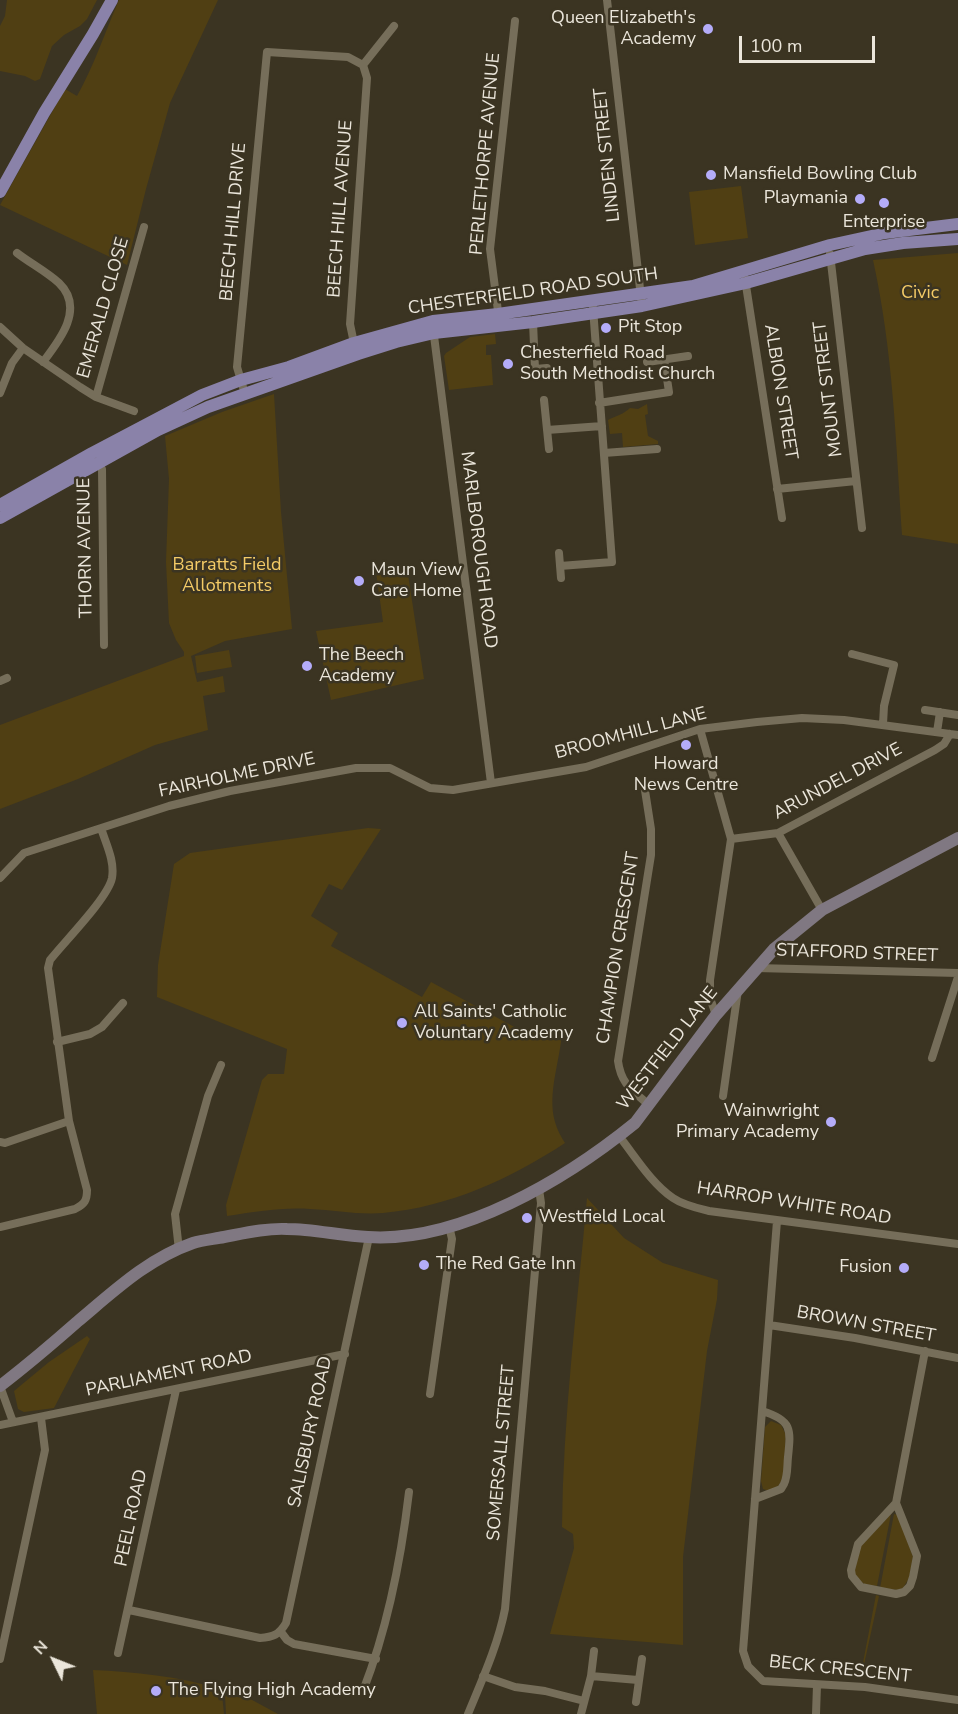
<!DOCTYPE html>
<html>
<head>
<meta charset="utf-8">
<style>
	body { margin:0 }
	#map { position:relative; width:958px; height:1714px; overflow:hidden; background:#3b3422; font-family:"Nunito Sans",sans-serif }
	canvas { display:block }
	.north { position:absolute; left:24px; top:1630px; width:60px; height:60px; -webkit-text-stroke:4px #3b3422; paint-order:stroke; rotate:313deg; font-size:16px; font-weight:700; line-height:24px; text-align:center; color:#ebe6db }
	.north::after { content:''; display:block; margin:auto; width:21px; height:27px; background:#ebe6db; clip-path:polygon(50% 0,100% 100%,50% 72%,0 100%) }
	.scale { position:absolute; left:739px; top:36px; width:136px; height:27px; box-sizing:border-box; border:3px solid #ebe6db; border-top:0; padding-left:8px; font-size:18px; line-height:21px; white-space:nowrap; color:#ebe6db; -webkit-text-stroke:4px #3b3422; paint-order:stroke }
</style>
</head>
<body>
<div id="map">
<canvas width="958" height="1714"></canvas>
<div class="north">N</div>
<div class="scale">100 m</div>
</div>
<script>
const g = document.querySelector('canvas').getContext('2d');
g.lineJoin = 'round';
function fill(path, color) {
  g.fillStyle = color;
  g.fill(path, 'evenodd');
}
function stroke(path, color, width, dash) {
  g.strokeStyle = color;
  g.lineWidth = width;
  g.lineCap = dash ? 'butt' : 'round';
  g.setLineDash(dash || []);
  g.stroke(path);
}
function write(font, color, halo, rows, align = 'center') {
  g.font = font + ' "Nunito Sans",sans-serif';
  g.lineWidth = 5;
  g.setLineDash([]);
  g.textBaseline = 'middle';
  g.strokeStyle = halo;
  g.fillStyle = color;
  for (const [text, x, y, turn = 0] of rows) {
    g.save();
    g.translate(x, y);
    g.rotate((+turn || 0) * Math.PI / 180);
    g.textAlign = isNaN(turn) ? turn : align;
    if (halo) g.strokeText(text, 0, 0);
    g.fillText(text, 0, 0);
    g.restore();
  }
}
fill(new Path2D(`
	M 7,0 L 97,0 L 87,19 L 80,26 L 64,35 L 52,46 L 40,79 L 35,81 L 25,76 L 0,71 L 0,26 L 5,16 Z
	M 119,0 L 218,0 L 170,103 L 146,189 L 127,265 L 0,205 L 65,89 L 77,96 C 94,66 105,32 119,0 Z
	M 741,186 L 748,238 L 695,245 L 689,192 Z
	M 958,253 L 958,544 L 902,535 C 896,443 893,350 873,260 Z
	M 495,334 L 496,344 L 486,345 L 486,355 L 491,355 L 493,385 L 449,390 L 444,356 L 446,353 L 470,337 Z
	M 274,394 L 281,512 L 292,629 L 225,641 L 191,656 L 197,682 L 223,676 L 225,692 L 203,696 L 208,730 L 155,745 L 78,779 L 0,809 L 0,725 L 184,656 L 184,652 L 176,640 L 169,623 L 166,562 L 169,479 L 165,436 L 222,412 Z
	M 647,404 L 648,414 L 645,415 L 648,436 L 658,441 L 658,444 L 623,447 L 622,433 L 610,434 L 608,420 C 616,416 624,414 630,408 L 638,409 Z
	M 407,568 L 424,679 L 331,700 L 316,631 L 383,622 L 376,572 Z
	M 229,650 L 232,667 L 197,673 L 195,656 Z
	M 368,828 L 381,829 L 342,890 L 329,884 L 311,916 L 338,933 L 331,946 L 422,997 L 431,982 L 520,1030 L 562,1032 C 560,1062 547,1093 555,1122 C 557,1129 561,1137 565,1143 C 510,1179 449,1207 383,1213 C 359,1215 334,1210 310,1209 C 282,1207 255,1212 227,1216 L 226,1205 L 262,1080 L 268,1074 L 284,1074 L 287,1049 L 157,997 L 158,965 L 174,864 L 190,853 Z
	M 587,1198 L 624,1238 L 663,1263 L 718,1280 L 717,1299 L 707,1351 L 683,1557 L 683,1645 L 550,1634 L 574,1548 L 573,1534 L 562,1527 C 563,1417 577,1308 587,1198 Z
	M 87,1336 L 90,1339 L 54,1408 L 24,1412 L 18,1409 L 14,1391 L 49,1362 Z
	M 771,1421 L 781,1425 L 786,1435 L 783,1479 L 778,1486 L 769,1491 L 763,1489 L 761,1481 L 765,1427 Z
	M 891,1514 L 877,1586 L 864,1584 L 855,1576 L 855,1570 L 860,1547 Z
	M 894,1514 L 898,1515 L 913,1557 L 909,1578 L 903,1588 L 898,1590 L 880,1588 Z
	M 876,1595 L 879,1596 L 865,1660 L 864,1674 L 861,1673 Z
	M 93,1670 C 134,1672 179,1676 219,1689 L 218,1693 L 222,1694 L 224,1714 L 97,1714 Z
	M 230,1688 L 278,1714 L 226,1714 L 225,1695 L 227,1696 Z`), '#503f13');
stroke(new Path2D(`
	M 607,0 L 642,306
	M 363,65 L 394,26
	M 17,253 C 30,263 47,272 59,283 C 85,308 60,340 43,362
	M 830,254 L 862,528
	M 745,279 L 782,518
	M 499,319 L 490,249 L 515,21
	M 533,322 L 535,369 L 547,368
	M 0,327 L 23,348 L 80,387 L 96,397 L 134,411
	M 433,328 L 491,783
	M 355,348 L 350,324 L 367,78 L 363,65
	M 647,362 L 688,356
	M 0,393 L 12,363 L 23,348
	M 245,394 L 237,367 L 267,52 L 348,57 L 363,65
	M 96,397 L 144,227
	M 544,400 L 549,449
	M 599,403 L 669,392 L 664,359
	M 547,430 L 602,426
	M 604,453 L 657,449
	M 97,461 L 102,469 L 104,645
	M 777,489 L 856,481
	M 559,553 L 561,578
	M 560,566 L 612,562 L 593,308
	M 852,654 L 894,665 L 884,706 L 883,724
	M 0,681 L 7,678
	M 925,710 L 958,715
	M 700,729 L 731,839 L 710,980 L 710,998 L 716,1015
	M 937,732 L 940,712
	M 644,784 L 651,829 L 651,855 L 618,1061 C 621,1084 632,1090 649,1105
	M 778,833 L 822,910
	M 731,839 L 778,833 L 935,750 L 944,744 L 950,734
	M 0,878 L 24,853 L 169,806 L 230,791 L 356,768 L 390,768 L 430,788 L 453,790 L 586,767 L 700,729 L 757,722 L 802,718 L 844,720 L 958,735
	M 756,968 L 958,973
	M 57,1042 L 90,1034 L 102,1027 L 123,1003
	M 932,1058 L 958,977
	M 723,1096 L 738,990
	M 619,1136 C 635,1156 651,1183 673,1198 C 683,1205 697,1208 709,1211 L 958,1244
	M 0,1142 L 5,1143 L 69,1121
	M 777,1221 L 743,1651 L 748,1666 L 763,1681 L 865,1687 L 958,1700
	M 0,1227 L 75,1209 C 85,1204 87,1200 87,1190 L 69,1121 L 48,968 L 50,960 C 64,942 108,898 112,878 C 115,861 106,844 101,828
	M 179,1250 L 175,1214 L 208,1096 L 221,1065
	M 769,1325 L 855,1338 L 958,1358
	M 0,1386 L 13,1422
	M 430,1394 L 452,1239 L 449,1226
	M 0,1425 L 345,1354
	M 755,1499 L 781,1489 L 784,1484 C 788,1476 787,1466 788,1457 C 791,1429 792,1420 762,1411
	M 896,1503 L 858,1544 L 851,1570 L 852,1576 L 861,1587 L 896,1594 L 904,1592 L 910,1586 L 913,1577 L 917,1556 L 896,1503 L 925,1351
	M 129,1610 L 260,1638 C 273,1637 279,1635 286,1623 L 369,1237
	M 281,1632 L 287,1640 L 294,1644 L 376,1659
	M 118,1653 L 176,1390
	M 0,1659 L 45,1450 L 41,1418
	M 483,1676 L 515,1687 L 545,1691 L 584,1701
	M 591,1676 L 638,1680
	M 363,1691 C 388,1627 401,1560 409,1492
	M 636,1702 L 642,1659
	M 468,1714 C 482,1680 498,1645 505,1609 L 541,1203 L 539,1189
	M 581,1714 L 591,1676 L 594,1651
	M 816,1714 L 817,1685`), '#766e5a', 8);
stroke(new Path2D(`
	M 0,1386 C 26,1366 52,1344 77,1322 C 113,1292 147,1259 193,1243 C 202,1240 214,1239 224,1237 C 245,1233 266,1228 287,1229 C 314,1229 341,1236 368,1237 C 460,1243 566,1179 635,1123 L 716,1015 L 774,949 L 822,910 L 958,838`), '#807882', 12);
stroke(new Path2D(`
	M 0,192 L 44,113 L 93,34 L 112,0
	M 0,505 L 92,453 L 202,395 L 241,380 L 289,367 L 354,343 L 433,321 L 498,314 L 693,286 L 830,245 L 885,233 L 958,224
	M 0,518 L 158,430 L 208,407 L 358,354 L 396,342 L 434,333 L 533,322 L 642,306 L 746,283 L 865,249 L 903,243 L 958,239`), '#8a82a9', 12);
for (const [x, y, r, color] of [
	[708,29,6,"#b4acf9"],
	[711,175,6,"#b4acf9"],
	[860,199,6,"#b4acf9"],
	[884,203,6,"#b4acf9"],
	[606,328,6,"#b4acf9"],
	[508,364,6,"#b4acf9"],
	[359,581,6,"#b4acf9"],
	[307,666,6,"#b4acf9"],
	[686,745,6,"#b4acf9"],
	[402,1023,6,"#b4acf9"],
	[831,1122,6,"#b4acf9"],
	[527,1218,6,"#b4acf9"],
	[424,1265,6,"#b4acf9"],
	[904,1268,6,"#b4acf9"],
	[156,1691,6,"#b4acf9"]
]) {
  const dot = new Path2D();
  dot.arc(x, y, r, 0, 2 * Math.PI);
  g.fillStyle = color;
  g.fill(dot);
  stroke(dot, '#3b3422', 2);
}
write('18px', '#ebe6db', '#3b3422', [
	["Queen Elizabeth's",696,19,"right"],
	["Academy",696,40,"right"],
	["Mansfield Bowling Club",723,175],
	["Playmania",848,199,"right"],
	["Enterprise",884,223,"center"],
	["Pit Stop",618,328],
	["Chesterfield Road",520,354],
	["South Methodist Church",520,375],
	["Maun View",371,571],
	["Care Home",371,592],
	["The Beech",319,656],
	["Academy",319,677],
	["Howard",686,765,"center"],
	["News Centre",686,786,"center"],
	["All Saints' Catholic",414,1013],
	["Voluntary Academy",414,1034],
	["Wainwright",819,1112,"right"],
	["Primary Academy",819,1133,"right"],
	["Westfield Local",539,1218],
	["The Red Gate Inn",436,1265],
	["Fusion",892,1268,"right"],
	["The Flying High Academy",168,1691]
], 'left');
write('18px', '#ebe6db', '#3b3422', [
	["PERLETHORPE AVENUE",486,154,-85],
	["LINDEN STREET",608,155,-96],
	["BEECH HILL AVENUE",341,209,-86],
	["BEECH HILL DRIVE",234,222,-85],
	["CHESTERFIELD ROAD SOUTH",533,292,-8],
	["EMERALD CLOSE",104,308,-74],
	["MOUNT STREET",829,389,-97],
	["ALBION STREET",780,392,81],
	["THORN AVENUE",86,548,-91],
	["MARLBOROUGH ROAD",478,550,83],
	["BROOMHILL LANE",631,734,-15],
	["FAIRHOLME DRIVE",237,776,-12],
	["ARUNDEL DRIVE",838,782,-28],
	["CHAMPION CRESCENT",619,948,-81],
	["STAFFORD STREET",857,954,2],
	["WESTFIELD LANE",668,1049,-52],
	["HARROP WHITE ROAD",794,1204,9],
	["BROWN STREET",866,1325,10],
	["PARLIAMENT ROAD",169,1374,-12],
	["SALISBURY ROAD",311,1432,-78],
	["SOMERSALL STREET",502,1453,-85],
	["PEEL ROAD",132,1518,-78],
	["BECK CRESCENT",840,1670,6]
]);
write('18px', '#f4cb66', '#3b3422', [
	["Civic",920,294],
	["Barratts Field",227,566],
	["Allotments",227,587]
]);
</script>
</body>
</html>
